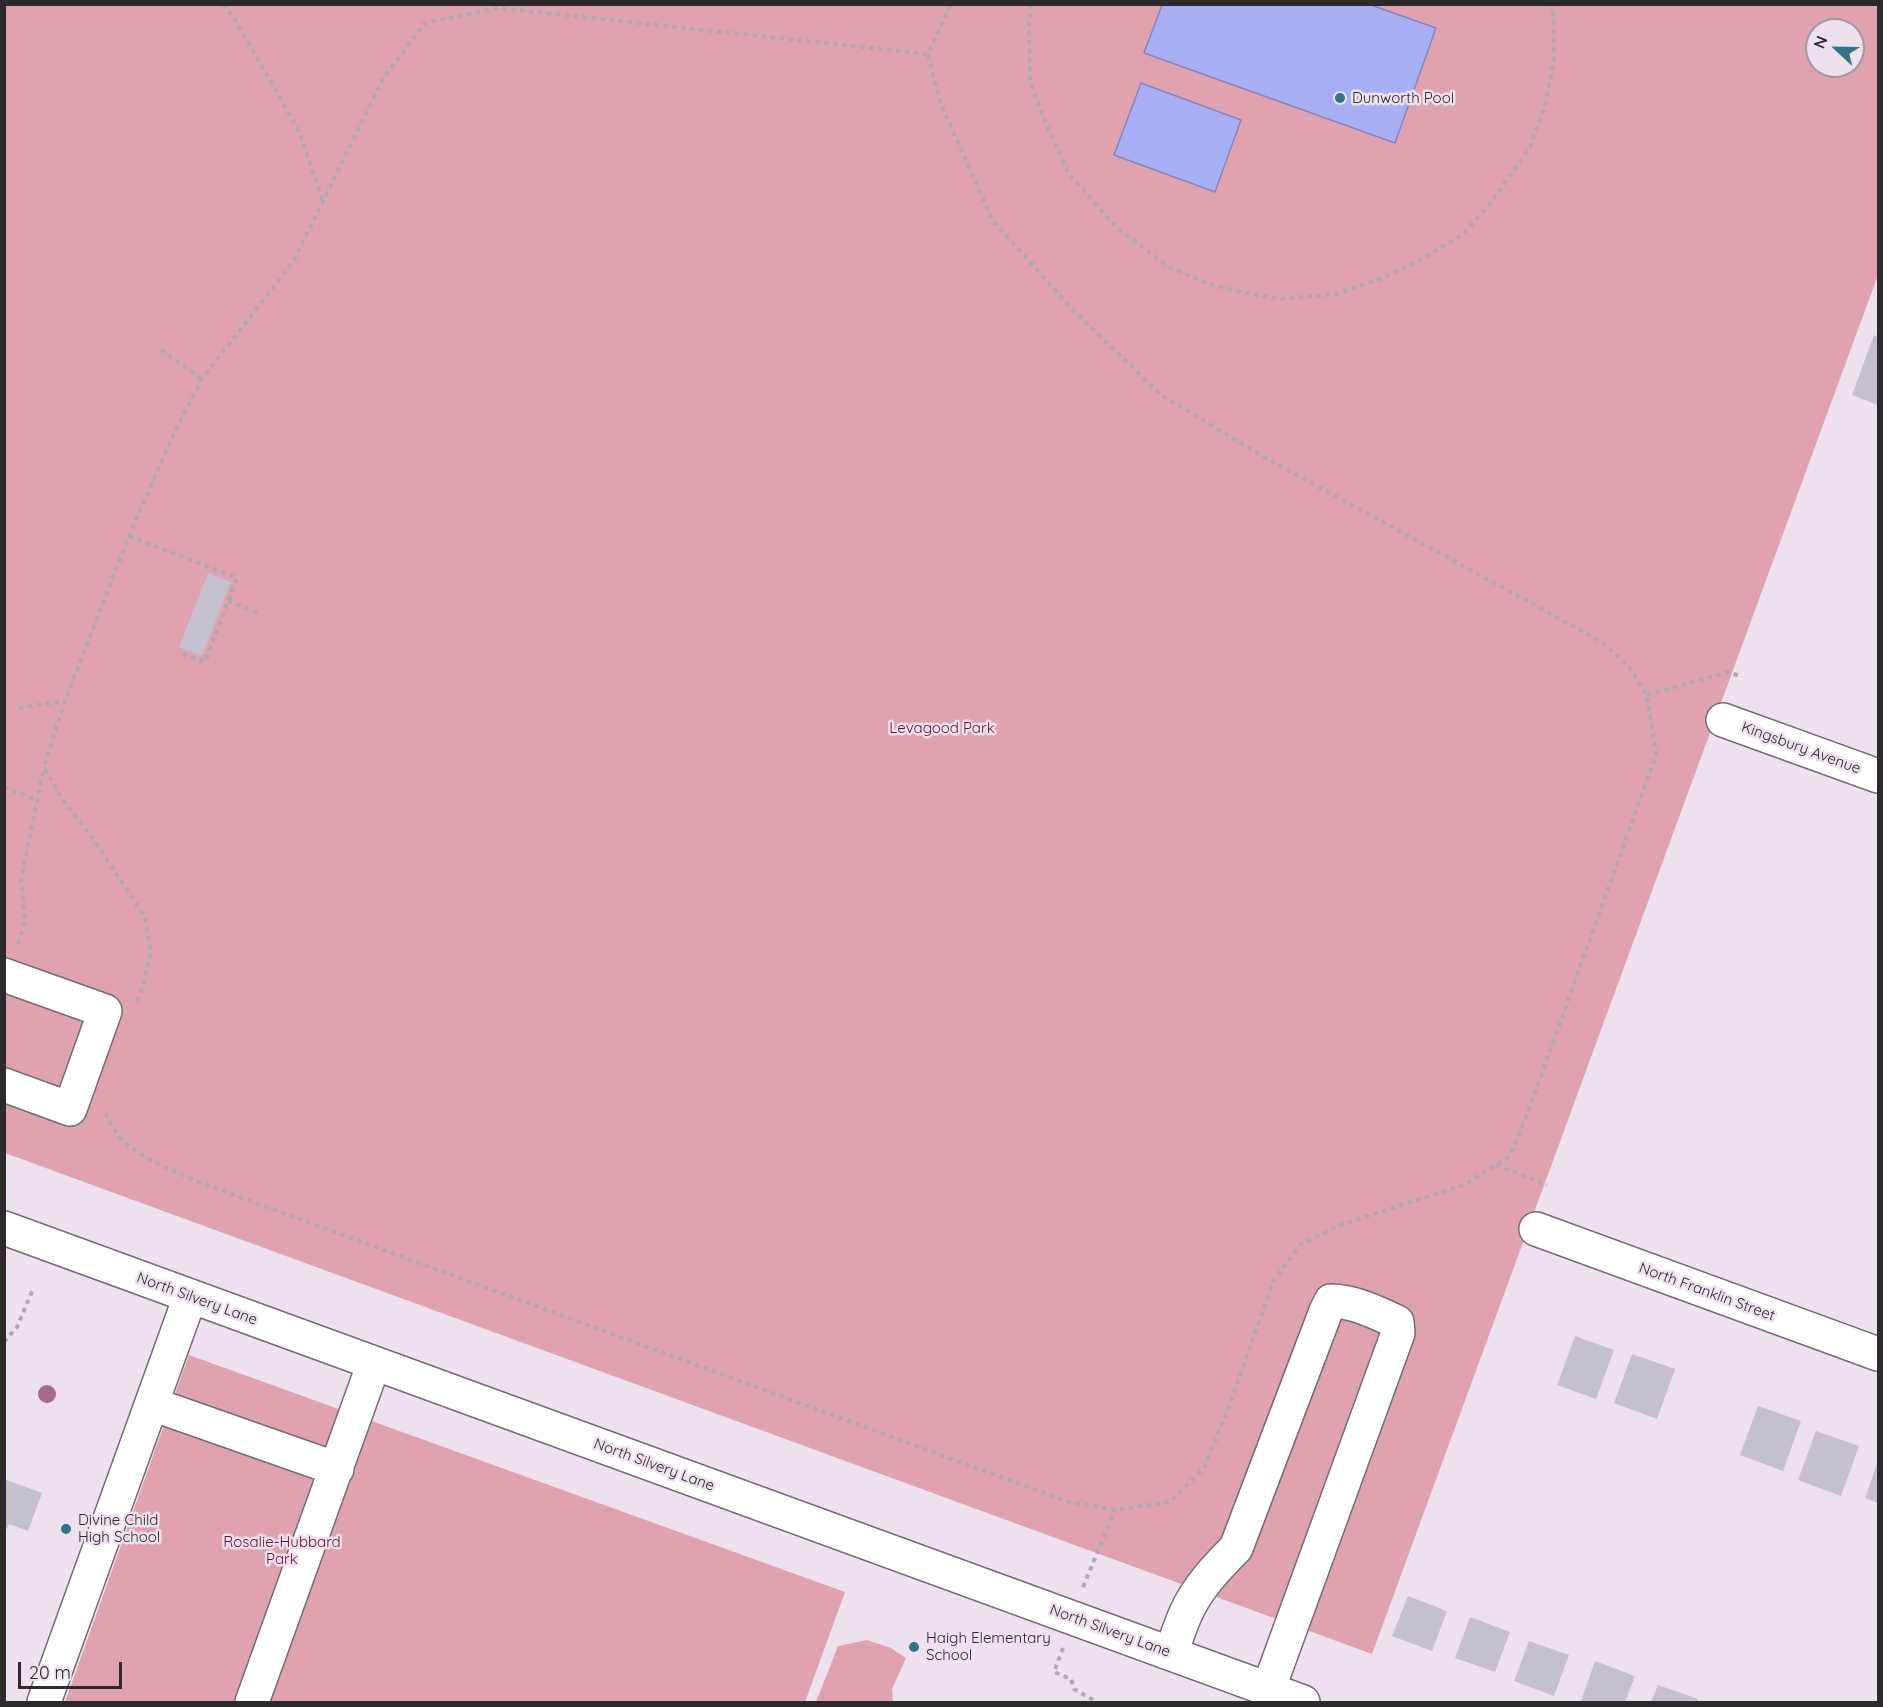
<!DOCTYPE html>
<html>
<head>
<meta charset="utf-8">
<style>
	body { margin:0 }
	#map { position:relative; width:1883px; height:1707px; overflow:hidden; background:#ece1ed; font-family:Quicksand,sans-serif }
	canvas { display:block }
	.frame { position:absolute; inset:0; border:6px solid #2d292d; pointer-events:none }
	.north { position:absolute; left:1805px; top:18px; width:60px; height:60px; box-sizing:border-box; background:#ece1ed; border:2px solid #a097a0; border-radius:50%; rotate:292deg; font-size:16px; font-weight:700; line-height:24px; text-align:center; color:#2d292d }
	.north::after { content:''; display:block; margin:auto; width:21px; height:27px; background:#317584; clip-path:polygon(50% 0,100% 100%,50% 72%,0 100%) }
	.scale { position:absolute; left:18px; top:1662px; width:104px; height:27px; box-sizing:border-box; border:3px solid #2d292d; border-top:0; padding-left:8px; font-size:18px; line-height:21px; white-space:nowrap; color:#2d292d; -webkit-text-stroke:4px #ece1ed; paint-order:stroke }
</style>
</head>
<body>
<div id="map">
<canvas width="1883" height="1707"></canvas>
<div class="frame"></div>
<div class="north">N</div>
<div class="scale">20 m</div>
</div>
<script>
const g = document.querySelector('canvas').getContext('2d');
g.lineJoin = 'round';
function fill(path, color) {
  g.fillStyle = color;
  g.fill(path, 'evenodd');
}
function stroke(path, color, width, dash) {
  g.strokeStyle = color;
  g.lineWidth = width;
  g.lineCap = dash ? 'butt' : 'round';
  g.setLineDash(dash || []);
  g.stroke(path);
}
function write(font, color, halo, rows, align = 'center') {
  g.font = font + ' Quicksand,sans-serif';
  g.lineWidth = 5;
  g.setLineDash([]);
  g.textBaseline = 'middle';
  g.strokeStyle = halo;
  g.fillStyle = color;
  for (const [text, x, y, turn = 0] of rows) {
    g.save();
    g.translate(x, y);
    g.rotate((+turn || 0) * Math.PI / 180);
    g.textAlign = isNaN(turn) ? turn : align;
    if (halo) g.strokeText(text, 0, 0);
    g.fillText(text, 0, 0);
    g.restore();
  }
}
fill(new Path2D(`
	M 4,5 L 1878,5 L 1878,275 L 1372,1654 L 5,1153 ZM 1817,30 L 1853,30 L 1853,66 L 1817,66 Z
	M 189,1355 L 845,1592 L 805,1702 L 65,1702 Z
	M 867,1640 L 891,1648 L 906,1658 L 892,1689 L 893,1702 L 816,1702 L 838,1646 Z`), '#e1a2af');
const water = new Path2D(`
	M 1162,5 L 1371,5 L 1436,28 L 1395,143 L 1144,53 Z
	M 1141,83 L 1241,120 L 1215,192 L 1114,155 Z`);
fill(water, '#a7aef4');
stroke(water, '#8286b8', 1.5);
fill(new Path2D(`
	M 1874,335 L 1878,337 L 1878,405 L 1852,395 Z
	M 208,573 L 231,582 L 202,656 L 179,647 Z
	M 1575,1336 L 1614,1350 L 1596,1399 L 1557,1385 Z
	M 1632,1354 L 1675,1369 L 1657,1419 L 1614,1403 Z
	M 1758,1406 L 1801,1421 L 1783,1471 L 1740,1455 Z
	M 1816,1431 L 1859,1446 L 1841,1496 L 1798,1480 Z
	M 1878,1461 L 1878,1503 L 1865,1498 Z
	M 4,1479 L 42,1493 L 28,1531 L 9,1524 L 4,1534 Z
	M 1408,1596 L 1447,1611 L 1432,1651 L 1392,1636 Z
	M 1470,1617 L 1510,1632 L 1495,1672 L 1455,1658 Z
	M 1529,1641 L 1569,1655 L 1554,1696 L 1514,1681 Z
	M 1595,1661 L 1635,1676 L 1625,1702 L 1581,1701 Z
	M 1658,1685 L 1698,1699 L 1696,1702 L 1651,1702 Z`), '#c5c0ce');
const minor = new Path2D(`
	M 1723,720 L 1878,776
	M 4,975 L 105,1011 L 70,1109 L 4,1085
	M 4,1228 L 1303,1702
	M 1536,1229 L 1878,1354
	M 152,1404 L 337,1469
	M 1171,1653 C 1176,1640 1180,1626 1186,1613 C 1197,1588 1217,1567 1236,1548 L 1326,1311 L 1331,1301 C 1353,1301 1378,1313 1397,1322 L 1398,1333 L 1268,1690
	M 44,1702 L 190,1297
	M 252,1702 L 374,1363`);
stroke(minor, '#746b76', 36);
stroke(new Path2D(`
	M 223,4 L 236,21 L 298,129 L 323,201
	M 1031,4 L 1029,22 L 1030,82 L 1048,128 L 1069,174 L 1116,227 L 1169,267 L 1206,283 L 1241,292 L 1281,299 L 1336,294 L 1380,279 L 1420,260 L 1463,234 L 1490,204 L 1530,147 L 1545,106 L 1554,59 L 1553,4
	M 161,350 L 202,379
	M 129,536 L 237,578 L 205,662 L 178,652
	M 228,601 L 258,613
	M 1647,695 L 1728,672 L 1740,676
	M 19,708 L 65,701
	M 4,787 L 37,800
	M 18,944 L 25,921 L 21,880 L 44,767
	M 137,1001 L 145,979 L 151,952 L 145,917 L 96,843 L 62,799 L 44,767 L 65,701 L 129,536 L 176,429 L 202,379 L 293,262 L 383,79 L 425,23 L 498,8 L 928,54
	M 106,1113 C 119,1152 162,1165 196,1181 L 1066,1501 L 1115,1510 L 1170,1502 L 1204,1468 L 1228,1409 L 1274,1280 L 1300,1245 L 1340,1225 L 1464,1185 L 1510,1156 L 1528,1112 L 1656,755 L 1647,695 L 1630,668 L 1602,642 L 1264,457 L 1161,395 L 1073,310 L 993,221 L 940,102 L 928,54 L 951,4
	M 1496,1165 L 1547,1185
	M 4,1342 L 17,1327 L 33,1289
	M 1083,1587 L 1115,1510
	M 1063,1648 L 1054,1672 L 1071,1679 L 1074,1689 L 1097,1702`), '#b0a7b1', 4, [4.5, 4.5]);
stroke(minor, '#fff', 33);
g.fillStyle = '#a66b86';
for (const [x, y] of [
	[47,1394]
]) {
  g.beginPath();
  g.arc(x, y, 9, 0, 2 * Math.PI);
  g.fill();
}
for (const [x, y, r, color] of [
	[1340,98,6,"#317584"],
	[66,1529,6,"#317584"],
	[914,1647,6,"#317584"]
]) {
  const dot = new Path2D();
  dot.arc(x, y, r, 0, 2 * Math.PI);
  g.fillStyle = color;
  g.fill(dot);
  stroke(dot, '#ece1ed', 2);
}
write('15px', '#2d292d', '#ece1ed', [
	["Dunworth Pool",1352,98],
	["Divine Child",78,1520],
	["High School",78,1537],
	["Haigh Elementary",926,1638],
	["School",926,1655]
], 'left');
write('15px', '#6c0b31', '#ece1ed', [
	["Levagood Park",942,728],
	["Rosalie-Hubbard",282,1542],
	["Park",282,1559]
]);
write('15px', '#2d292d', '#ece1ed', [
	["Kingsbury Avenue",1801,748,20],
	["North Franklin Street",1707,1292,20],
	["North Silvery Lane",197,1299,20],
	["North Silvery Lane",654,1465,20],
	["North Silvery Lane",1110,1631,20]
]);
</script>
</body>
</html>
